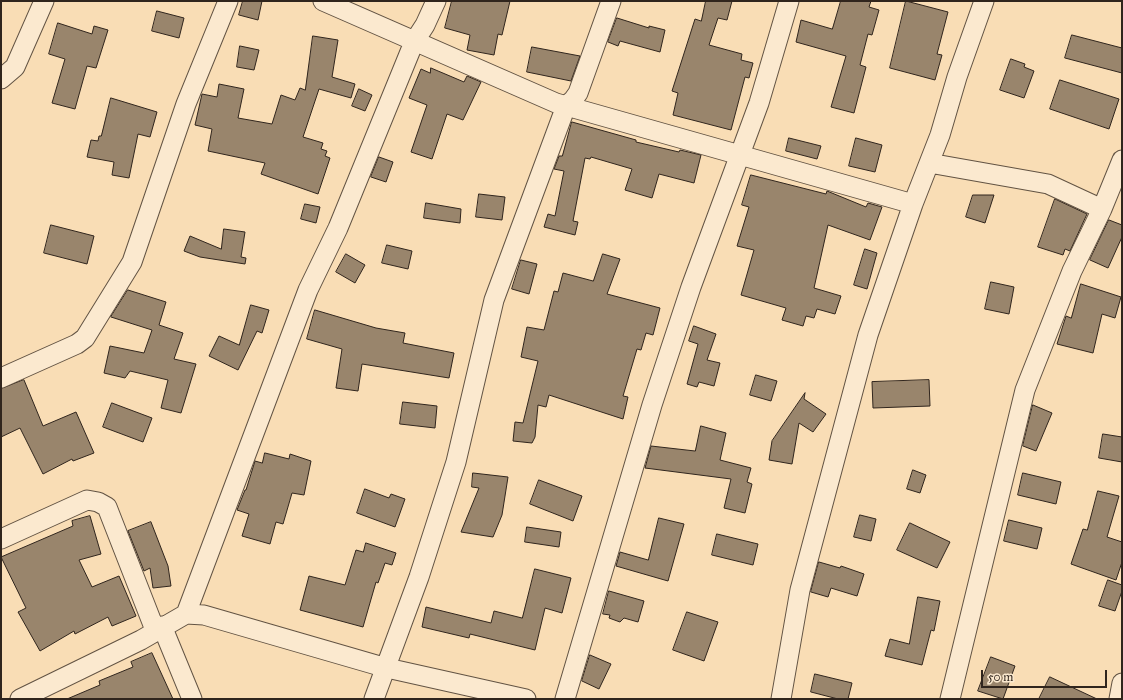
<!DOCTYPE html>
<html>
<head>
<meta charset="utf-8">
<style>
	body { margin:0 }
	#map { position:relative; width:1123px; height:700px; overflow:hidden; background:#f9ddb5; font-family:"IM FELL Great Primer",serif }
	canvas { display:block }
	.frame { position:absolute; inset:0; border:2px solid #30251d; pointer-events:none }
	.scale { position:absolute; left:981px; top:670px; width:126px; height:18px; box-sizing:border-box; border:2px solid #30251d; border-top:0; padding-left:5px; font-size:12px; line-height:14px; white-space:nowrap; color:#30251d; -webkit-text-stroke:3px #fbe9cf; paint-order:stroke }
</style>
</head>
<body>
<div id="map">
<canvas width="1123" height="700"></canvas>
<div class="frame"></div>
<div class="scale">50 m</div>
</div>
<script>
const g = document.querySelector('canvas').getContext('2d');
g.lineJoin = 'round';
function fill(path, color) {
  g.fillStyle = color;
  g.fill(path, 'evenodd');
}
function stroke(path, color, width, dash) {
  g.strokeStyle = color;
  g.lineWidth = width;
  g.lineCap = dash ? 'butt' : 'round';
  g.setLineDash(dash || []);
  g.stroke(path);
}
const building = new Path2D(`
	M 243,1 L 262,1 L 258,20 L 239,15 Z
	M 452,1 L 510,1 L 502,35 L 498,34 L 494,55 L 467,50 L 470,35 L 445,28 Z
	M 706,1 L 732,1 L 727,20 L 718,18 L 709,45 L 742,54 L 741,60 L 753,63 L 749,78 L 745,77 L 731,130 L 673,115 L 678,93 L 672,91 L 695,19 L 701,21 Z
	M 841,1 L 871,1 L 869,7 L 879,10 L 872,35 L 868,34 L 860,65 L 866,67 L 854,113 L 831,107 L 846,56 L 796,42 L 801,20 L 832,29 Z
	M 906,1 L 948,12 L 937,54 L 942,55 L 935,80 L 890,68 Z
	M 157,11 L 184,18 L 179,38 L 152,31 Z
	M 617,18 L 649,28 L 649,26 L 665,30 L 660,52 L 620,41 L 618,46 L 608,42 Z
	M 58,23 L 92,34 L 94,26 L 108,30 L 96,68 L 87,66 L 75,109 L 52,103 L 65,59 L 49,54 Z
	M 1072,35 L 1122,48 L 1122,73 L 1065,58 Z
	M 313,36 L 338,40 L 332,77 L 355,84 L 351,98 L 319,89 L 303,137 L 323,143 L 321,149 L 327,151 L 325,156 L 330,158 L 318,194 L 261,174 L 265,163 L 208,151 L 212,129 L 195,125 L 202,94 L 217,97 L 219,84 L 244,89 L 238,118 L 272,124 L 281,95 L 295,100 L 300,88 L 305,90 Z
	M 240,46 L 259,50 L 254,70 L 237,67 Z
	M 532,47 L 580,56 L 571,81 L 527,72 Z
	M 1011,59 L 1025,64 L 1024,67 L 1034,71 L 1024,98 L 1000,90 Z
	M 431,68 L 464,82 L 467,76 L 481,82 L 463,120 L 447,114 L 432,159 L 411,152 L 427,105 L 409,98 L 421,69 L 430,73 Z
	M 1060,80 L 1119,99 L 1109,129 L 1050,109 Z
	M 359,89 L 372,95 L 365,111 L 352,106 Z
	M 111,98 L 157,112 L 150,137 L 138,134 L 129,178 L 112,175 L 114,162 L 87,157 L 91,140 L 98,141 L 99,136 L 101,136 Z
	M 572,122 L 636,140 L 636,142 L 679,152 L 680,150 L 701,155 L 694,183 L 659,174 L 652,198 L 625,190 L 632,169 L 591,157 L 590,159 L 585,158 L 573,221 L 578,222 L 575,235 L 544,227 L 548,214 L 555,216 L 564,171 L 554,169 L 559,156 L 562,156 Z
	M 789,138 L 821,146 L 817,159 L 786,151 Z
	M 856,138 L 882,145 L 875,172 L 849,166 Z
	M 379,157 L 393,162 L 386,182 L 371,177 Z
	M 751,175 L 826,194 L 827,191 L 866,207 L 868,203 L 882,207 L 870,240 L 828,225 L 814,288 L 841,296 L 835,314 L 817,309 L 814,318 L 806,316 L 803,326 L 782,320 L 786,308 L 741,295 L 754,250 L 737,246 L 749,207 L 742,205 Z
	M 479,194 L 505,197 L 502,220 L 476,217 Z
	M 973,195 L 994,195 L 985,223 L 966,217 Z
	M 1055,199 L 1087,214 L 1070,251 L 1065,249 L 1063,255 L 1038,247 Z
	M 426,203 L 461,209 L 460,223 L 424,218 Z
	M 305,204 L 320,207 L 316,223 L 301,219 Z
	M 1109,220 L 1122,225 L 1122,237 L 1108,268 L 1090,260 Z
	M 51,225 L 94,236 L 87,264 L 44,253 Z
	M 224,229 L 245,232 L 241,257 L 246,258 L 245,264 L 200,257 L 184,251 L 190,236 L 221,249 Z
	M 387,245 L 412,251 L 408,269 L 382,263 Z
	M 865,249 L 877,253 L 867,289 L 854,285 Z
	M 346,254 L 365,265 L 355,283 L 336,272 Z
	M 603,254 L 620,259 L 607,294 L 660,308 L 653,335 L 646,333 L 641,350 L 637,349 L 623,396 L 628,397 L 623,419 L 549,395 L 546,407 L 538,405 L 535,437 L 532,443 L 513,441 L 515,422 L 523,423 L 538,361 L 521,357 L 527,327 L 544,330 L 554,291 L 558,292 L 563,273 L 593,281 Z
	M 521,260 L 537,264 L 529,294 L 512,289 Z
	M 991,282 L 1014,287 L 1009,314 L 985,309 Z
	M 1081,284 L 1121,297 L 1115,318 L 1102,314 L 1093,353 L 1057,344 L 1066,316 L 1071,318 Z
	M 128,290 L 166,302 L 159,325 L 183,333 L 174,359 L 196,364 L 181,413 L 161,408 L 168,380 L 130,371 L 125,378 L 104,373 L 110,346 L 144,353 L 152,330 L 111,317 Z
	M 251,305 L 269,310 L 262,333 L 257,331 L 238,370 L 209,356 L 219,336 L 239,345 Z
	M 315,310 L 376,328 L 405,333 L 403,343 L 454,353 L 449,378 L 362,364 L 358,391 L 336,388 L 342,349 L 307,339 Z
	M 694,326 L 716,334 L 707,360 L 720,363 L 714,386 L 699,382 L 697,387 L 687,384 L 698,344 L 689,341 Z
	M 756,375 L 777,381 L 771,401 L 750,395 Z
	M 24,380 L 43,426 L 76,412 L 94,453 L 73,461 L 72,459 L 43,474 L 20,428 L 1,437 L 1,389 Z
	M 929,380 L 930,406 L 873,408 L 872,382 Z
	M 805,393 L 804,399 L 826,414 L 813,432 L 799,423 L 792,464 L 769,460 L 772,441 Z
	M 403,402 L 437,406 L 435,428 L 400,424 Z
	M 112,403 L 152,418 L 143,442 L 103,427 Z
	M 1033,405 L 1052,413 L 1036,451 L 1023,446 Z
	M 701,426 L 726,433 L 720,460 L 751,468 L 747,482 L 752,484 L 745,513 L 724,508 L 731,479 L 645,468 L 651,446 L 695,451 Z
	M 1103,434 L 1122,437 L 1122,462 L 1099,458 Z
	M 265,453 L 289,459 L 290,454 L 311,461 L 304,495 L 292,493 L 283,524 L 276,522 L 270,544 L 242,536 L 249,514 L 237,510 L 245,490 L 246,490 L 255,461 L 262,463 Z
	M 913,470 L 926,475 L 920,493 L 907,489 Z
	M 473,473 L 508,477 L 502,515 L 493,537 L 461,532 L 479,488 L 472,487 Z
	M 1023,473 L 1061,482 L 1056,504 L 1018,495 Z
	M 539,480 L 582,496 L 573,521 L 530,504 Z
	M 365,489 L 389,498 L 391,494 L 405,499 L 395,527 L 357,513 Z
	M 1098,491 L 1119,496 L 1107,537 L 1122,542 L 1122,562 L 1116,580 L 1071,564 L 1083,529 L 1087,530 Z
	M 860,515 L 876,519 L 871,541 L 854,537 Z
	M 90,516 L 101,554 L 79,560 L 92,587 L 119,576 L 136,616 L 112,626 L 108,617 L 75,634 L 74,631 L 40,651 L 18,612 L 26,608 L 1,557 L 73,526 L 72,521 Z
	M 659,518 L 684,524 L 668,581 L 616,566 L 620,552 L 648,560 Z
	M 1009,520 L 1042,528 L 1037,549 L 1004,541 Z
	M 151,522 L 168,566 L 171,586 L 153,588 L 150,568 L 144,571 L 128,531 Z
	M 910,523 L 950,542 L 937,568 L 897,550 Z
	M 527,527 L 561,532 L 559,547 L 525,542 Z
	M 717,534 L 758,544 L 753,565 L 712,555 Z
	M 366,543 L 396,553 L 392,565 L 385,563 L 378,583 L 376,582 L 363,627 L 300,610 L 309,576 L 345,585 L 356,550 L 363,552 Z
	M 819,562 L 840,568 L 841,566 L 864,574 L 857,596 L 831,588 L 828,597 L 811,592 Z
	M 535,569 L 571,578 L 562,613 L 545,608 L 535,650 L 470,634 L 469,638 L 422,627 L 426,607 L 491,623 L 494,611 L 522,618 Z
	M 1108,580 L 1122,585 L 1122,591 L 1115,611 L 1099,606 Z
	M 609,591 L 644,601 L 638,622 L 624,618 L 620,622 L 609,618 L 610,615 L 603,614 Z
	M 918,597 L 940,601 L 934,631 L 931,630 L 922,665 L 885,656 L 890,639 L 909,644 Z
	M 687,612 L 718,622 L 704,661 L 673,650 Z
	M 152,653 L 173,699 L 67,699 L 100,685 L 99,681 L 133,667 L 131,662 Z
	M 590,655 L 611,664 L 599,689 L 582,681 Z
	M 991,657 L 1015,666 L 1003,699 L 978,691 Z
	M 815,674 L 852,683 L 848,699 L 838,699 L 811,692 Z
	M 1050,677 L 1097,699 L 1039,699 Z`);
fill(building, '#99856c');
stroke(building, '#30251d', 1);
const minor = new Path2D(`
	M 323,1 L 556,103 L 913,204
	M 1,79 L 15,67 L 44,1
	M 929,163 L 1048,184 L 1102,209
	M 1,378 L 77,344 L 85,338 L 132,262 L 186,104 L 228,1
	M 1,539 L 87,500 L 98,502 L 107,507 L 155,630
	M 186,614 L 308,290 L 338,228 L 414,42 L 425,25 L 436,1
	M 162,626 L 192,699
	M 20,699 L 141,640 L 186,614 L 204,615 L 387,668 L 526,699
	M 374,699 L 419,577 L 456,462 L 494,300 L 566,106 L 573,100 L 578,93 L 611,1
	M 565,699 L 652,405 L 691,287 L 759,103 L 789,1
	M 781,699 L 800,590 L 868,335 L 913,204 L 940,135 L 957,77 L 984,1
	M 950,699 L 1025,390 L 1072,271 L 1102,209 L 1122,160
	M 1119,699 L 1122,683`);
stroke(minor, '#625343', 21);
stroke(minor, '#fbe9cf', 19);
</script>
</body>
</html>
